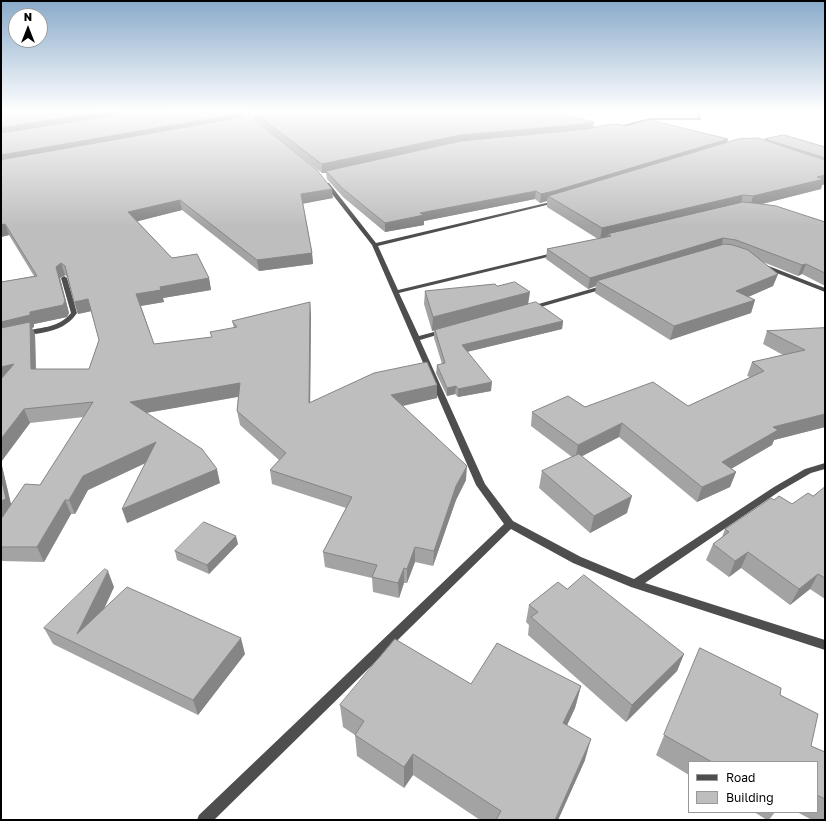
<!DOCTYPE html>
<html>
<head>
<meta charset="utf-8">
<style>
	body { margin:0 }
	#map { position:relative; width:826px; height:821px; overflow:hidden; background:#fff; font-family:"Golos Text",sans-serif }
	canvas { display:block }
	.frame { position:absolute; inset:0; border:2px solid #000; pointer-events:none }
	.legend { position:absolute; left:688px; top:761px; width:130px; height:52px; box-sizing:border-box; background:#fff; border:1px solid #999; margin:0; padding:5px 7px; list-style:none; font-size:12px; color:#000 }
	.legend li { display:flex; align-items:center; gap:8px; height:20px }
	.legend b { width:20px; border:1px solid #999 }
	.north { position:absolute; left:8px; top:8px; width:40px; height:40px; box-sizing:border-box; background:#fff; border:1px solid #999; border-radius:50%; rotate:0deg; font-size:11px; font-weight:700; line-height:16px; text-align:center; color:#000 }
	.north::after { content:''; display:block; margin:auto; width:14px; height:18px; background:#000; clip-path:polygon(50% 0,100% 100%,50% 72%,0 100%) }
</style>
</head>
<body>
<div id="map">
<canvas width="826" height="821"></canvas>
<div class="frame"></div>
<ul class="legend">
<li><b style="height:5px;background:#4e4e4e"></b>Road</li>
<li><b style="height:11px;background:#bebebe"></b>Building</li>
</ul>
<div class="north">N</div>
</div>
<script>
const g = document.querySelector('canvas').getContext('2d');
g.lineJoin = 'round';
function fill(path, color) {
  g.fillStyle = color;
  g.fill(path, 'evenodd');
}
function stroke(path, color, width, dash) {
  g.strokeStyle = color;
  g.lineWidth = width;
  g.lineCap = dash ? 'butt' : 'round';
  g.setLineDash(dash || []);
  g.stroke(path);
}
fill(new Path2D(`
	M 696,112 L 699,112 L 701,120 L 650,120 L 613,129 L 611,128 L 650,118 L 698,118 Z
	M 325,183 L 329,183 L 376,243 L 559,200 L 559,202 L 378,246 L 398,290 L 557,252 L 560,254 L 399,293 L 419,336 L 445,329 L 448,331 L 447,332 L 420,340 L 485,484 L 513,521 L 581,557 L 634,579 L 774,487 L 805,469 L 825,463 L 825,469 L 811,473 L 780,491 L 645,583 L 825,640 L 825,650 L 631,587 L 573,563 L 511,529 L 214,820 L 197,820 L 199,815 L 504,524 L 476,485 L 372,245 L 325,185 Z
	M 761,263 L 825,288 L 825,292 L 759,266 L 758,265 Z
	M 64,276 L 67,278 L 77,313 C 74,317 71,321 66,324 C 57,331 32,336 21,334 L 21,332 C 39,327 58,329 71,313 L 61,278 Z
	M 605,285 L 607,286 L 607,288 L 530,310 L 527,308 L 528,307 Z`), '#4e4e4e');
fill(new Path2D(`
	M 1,112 L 554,112 L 594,122 L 593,128 L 626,126 L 727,142 L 765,140 L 765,139 L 825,147 L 825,184 L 822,185 L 821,189 L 761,204 L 825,222 L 825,286 L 802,274 L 798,276 L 763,262 L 778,274 L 773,286 L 748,297 L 755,300 L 751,313 L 670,340 L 595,293 L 596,286 L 588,289 L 546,259 L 547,249 L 598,239 L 547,207 L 547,201 L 540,203 L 535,199 L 424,221 L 424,225 L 385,232 L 343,197 L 327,179 L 326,173 L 322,173 L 253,119 L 253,115 L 247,115 L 243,114 L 243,117 L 333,198 L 303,203 L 312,253 L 313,264 L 259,271 L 182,210 L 137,221 L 172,258 L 209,278 L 211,290 L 163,298 L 164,302 L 141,306 L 154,344 L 212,337 L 234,328 L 232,321 L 311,314 L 310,403 L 437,385 L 437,398 L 403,406 L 466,480 L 456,500 L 433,566 L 415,562 L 407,583 L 404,583 L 399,598 L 373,592 L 372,578 L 325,567 L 323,552 L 346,508 L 272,484 L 270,470 L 279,460 L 240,425 L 237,411 L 238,397 L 146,413 L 220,483 L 127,523 L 146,463 L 88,490 L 75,514 L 71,514 L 44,562 L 1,561 L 1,519 L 3,517 L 1,517 L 1,282 L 34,276 L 9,235 L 1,237 ZM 65,275 L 67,277 L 78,314 L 91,311 L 99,340 L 89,369 L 36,369 L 35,334 L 32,328 L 34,327 L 34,324 L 67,317 L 69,313 L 60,278 ZM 84,417 L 40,485 L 11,504 L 1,462 L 30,423 Z
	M 425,291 L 528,305 L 563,321 L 562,329 L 467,352 L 491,391 L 458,397 L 455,394 L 447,396 L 436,373 L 437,365 L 442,364 L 434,338 L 434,330 L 432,331 L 424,304 Z
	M 825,328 L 825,427 L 774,440 L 772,445 L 731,469 L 736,472 L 730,487 L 697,502 L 619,437 L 581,456 L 627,513 L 590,533 L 539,488 L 542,471 L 572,457 L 531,426 L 532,412 L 585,407 L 688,406 L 750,377 L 747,376 L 752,362 L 783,355 L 763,344 L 767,331 Z
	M 825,487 L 825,599 L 810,589 L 790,605 L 741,568 L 729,577 L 706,560 L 713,544 L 722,537 L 725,529 L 774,500 L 792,504 L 813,496 Z
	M 238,544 L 209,574 L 177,560 L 175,551 Z
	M 114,587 L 104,609 L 245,654 L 198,715 L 53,644 L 44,628 Z
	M 567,589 L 684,654 L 677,671 L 626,722 L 528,635 L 529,625 L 526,622 L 529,605 Z
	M 700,648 L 780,695 L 811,746 L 825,752 L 825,820 L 812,820 L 797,812 L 817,812 L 817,762 L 689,762 L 689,775 L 656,755 Z
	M 471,684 L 581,686 L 575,708 L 567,725 L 585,760 L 558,820 L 480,820 L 413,775 L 404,788 L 357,756 L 355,735 L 343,727 L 340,705 Z
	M 754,812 L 775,812 L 769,820 L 767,820 Z`), '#a3a3a3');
fill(new Path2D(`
	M 99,112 L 125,112 L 124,115 L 1,137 L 1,128 Z
	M 247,112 L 253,112 L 253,115 L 247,115 Z
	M 243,113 L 244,120 L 1,165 L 1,155 Z
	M 594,122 L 593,130 L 326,171 L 326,173 L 322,173 L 322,164 L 460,135 Z
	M 728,139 L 726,146 L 548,196 L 547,201 L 540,203 L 541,194 Z
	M 825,175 L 825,184 L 822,185 L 821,189 L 750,207 L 753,196 Z
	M 332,189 L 333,198 L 302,204 L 301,194 Z
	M 536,191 L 535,199 L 424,221 L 424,225 L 385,232 L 385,223 L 420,213 Z
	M 743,195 L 740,207 L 608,234 L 607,238 L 600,240 L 602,228 Z
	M 180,200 L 182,210 L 131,223 L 128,212 Z
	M 5,224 L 9,235 L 1,237 L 1,225 Z
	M 723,238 L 721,249 L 597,281 L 596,286 L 588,289 L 590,278 Z
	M 312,253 L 313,264 L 259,271 L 257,260 Z
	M 61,263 L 65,275 L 60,278 L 69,313 L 67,317 L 34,324 L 34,327 L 32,328 L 35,334 L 36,382 L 1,336 L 1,322 L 30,312 L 56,267 Z
	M 806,264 L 802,274 L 798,276 L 802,265 Z
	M 778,274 L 773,286 L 732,304 L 736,291 Z
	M 209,278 L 211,290 L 163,298 L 164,302 L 140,306 L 136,294 L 160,287 Z
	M 530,292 L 528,305 L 432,331 L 433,317 Z
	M 88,299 L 92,311 L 78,314 L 74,302 Z
	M 755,300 L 751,313 L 670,340 L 674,326 Z
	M 310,302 L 311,314 L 310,417 L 309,403 Z
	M 563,321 L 562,329 L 462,353 L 462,345 Z
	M 14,364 L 1,382 L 1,367 Z
	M 492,382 L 491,391 L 458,397 L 458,389 Z
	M 240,383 L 242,396 L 134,415 L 130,402 Z
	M 437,385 L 437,398 L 392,408 L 391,395 Z
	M 456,386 L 455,394 L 447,396 L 447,388 Z
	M 24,409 L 30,423 L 1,462 L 13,513 L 1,517 L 1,439 Z
	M 825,414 L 825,427 L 774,440 L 772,445 L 717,477 L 722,462 L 773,427 Z
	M 622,423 L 619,437 L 575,460 L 578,445 Z
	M 156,442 L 160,456 L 88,490 L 75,514 L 69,500 L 83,476 Z
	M 467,466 L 466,480 L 456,500 L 433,566 L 434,551 L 456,486 Z
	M 217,469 L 220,483 L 127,523 L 122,509 Z
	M 736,472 L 730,487 L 697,502 L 702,487 Z
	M 632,496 L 627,513 L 590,533 L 594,516 Z
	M 65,500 L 71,514 L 44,562 L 37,547 Z
	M 236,536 L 238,544 L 209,574 L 207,565 Z
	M 415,547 L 415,562 L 407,583 L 407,569 Z
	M 748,552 L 741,568 L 729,577 L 735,561 Z
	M 404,568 L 404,583 L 399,598 L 398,583 Z
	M 108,571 L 114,587 L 86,648 L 77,634 Z
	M 818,574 L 810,589 L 790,605 L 799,589 Z
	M 241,638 L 245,654 L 198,715 L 193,700 Z
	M 684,654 L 677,671 L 626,722 L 632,705 Z
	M 581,686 L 575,708 L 558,745 L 563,723 Z
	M 591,739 L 585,760 L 558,820 L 555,820 Z
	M 413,754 L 413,775 L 404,788 L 404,767 Z`), '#858585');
const building = new Path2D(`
	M 1,112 L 99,112 L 1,128 Z
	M 123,112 L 243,113 L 1,155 L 1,133 L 116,115 Z
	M 254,112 L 554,112 L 594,122 L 565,126 L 460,135 L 322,164 Z
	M 250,116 L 317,170 L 332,189 L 301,194 L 312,253 L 257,260 L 180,200 L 128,212 L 172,258 L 197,254 L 209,278 L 160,287 L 161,290 L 136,294 L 154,344 L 212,337 L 210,332 L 237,327 L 232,321 L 310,302 L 309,403 L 374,373 L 427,362 L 437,385 L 391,395 L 467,466 L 456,486 L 434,551 L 415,547 L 407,569 L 404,568 L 398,583 L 372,577 L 377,565 L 323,552 L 352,497 L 270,470 L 286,453 L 237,411 L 240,383 L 130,402 L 202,449 L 217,469 L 122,509 L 156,442 L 83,476 L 69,500 L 65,500 L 37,547 L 1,547 L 1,519 L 25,484 L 40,485 L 93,402 L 24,409 L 1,439 L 1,379 L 14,364 L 1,367 L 1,328 L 30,322 L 31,369 L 89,369 L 99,340 L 88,299 L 74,302 L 65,266 L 61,263 L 56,267 L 65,301 L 63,305 L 30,312 L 30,315 L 1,322 L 1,282 L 37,276 L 5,224 L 1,225 L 1,160 Z
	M 650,120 L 728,139 L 554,191 L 541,194 L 536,191 L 420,213 L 424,215 L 385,223 L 342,188 L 326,171 L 461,141 L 587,129 L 606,125 L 618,124 L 626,126 Z
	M 784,135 L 825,147 L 825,158 L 765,139 Z
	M 758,138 L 825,160 L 825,175 L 817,177 L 824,179 L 753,196 L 743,195 L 602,228 L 548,196 L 738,139 Z
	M 743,202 L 754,203 L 776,206 L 825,222 L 825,273 L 806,264 L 802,265 L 736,240 L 723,238 L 590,278 L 547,249 L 611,236 L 608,234 Z
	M 725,244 L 733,245 L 748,250 L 778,274 L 736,291 L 755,300 L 674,326 L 597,281 Z
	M 515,282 L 530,292 L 433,317 L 425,291 L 495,284 L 497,286 Z
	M 536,302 L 563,321 L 462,345 L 492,382 L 458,389 L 456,386 L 447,388 L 437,365 L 445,363 L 435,330 Z
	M 825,328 L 825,414 L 773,427 L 778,430 L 722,462 L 736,472 L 702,487 L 622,423 L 578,445 L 532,412 L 568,396 L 585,407 L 653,382 L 688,406 L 764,371 L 752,362 L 805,350 L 767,331 Z
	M 579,454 L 632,496 L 594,516 L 542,471 Z
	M 1,477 L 6,499 L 1,501 Z
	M 825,487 L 825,578 L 818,574 L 799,589 L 748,552 L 735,561 L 713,544 L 729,532 L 725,529 L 771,498 L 774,500 L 779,496 L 792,504 L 808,493 L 813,496 Z
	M 204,522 L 236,536 L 207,565 L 175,551 Z
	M 105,569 L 108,571 L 77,634 L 127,587 L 241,638 L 193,700 L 44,628 Z
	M 584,575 L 684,654 L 632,705 L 531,617 L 538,612 L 529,605 L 558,582 L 567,589 Z
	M 395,639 L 471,684 L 497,643 L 581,686 L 563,723 L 591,739 L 555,820 L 496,820 L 501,811 L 413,754 L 404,767 L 355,735 L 364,721 L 340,705 Z
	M 700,648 L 781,688 L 780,695 L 818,714 L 811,746 L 825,752 L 825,799 L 817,795 L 817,762 L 712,762 L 664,735 Z`);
fill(building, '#bebebe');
stroke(building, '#858585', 1);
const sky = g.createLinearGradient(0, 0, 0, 227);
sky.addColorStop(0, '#89aaca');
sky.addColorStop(0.49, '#fff');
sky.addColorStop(1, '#ffffff00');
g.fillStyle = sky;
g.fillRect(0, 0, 826, 227);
</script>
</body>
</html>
